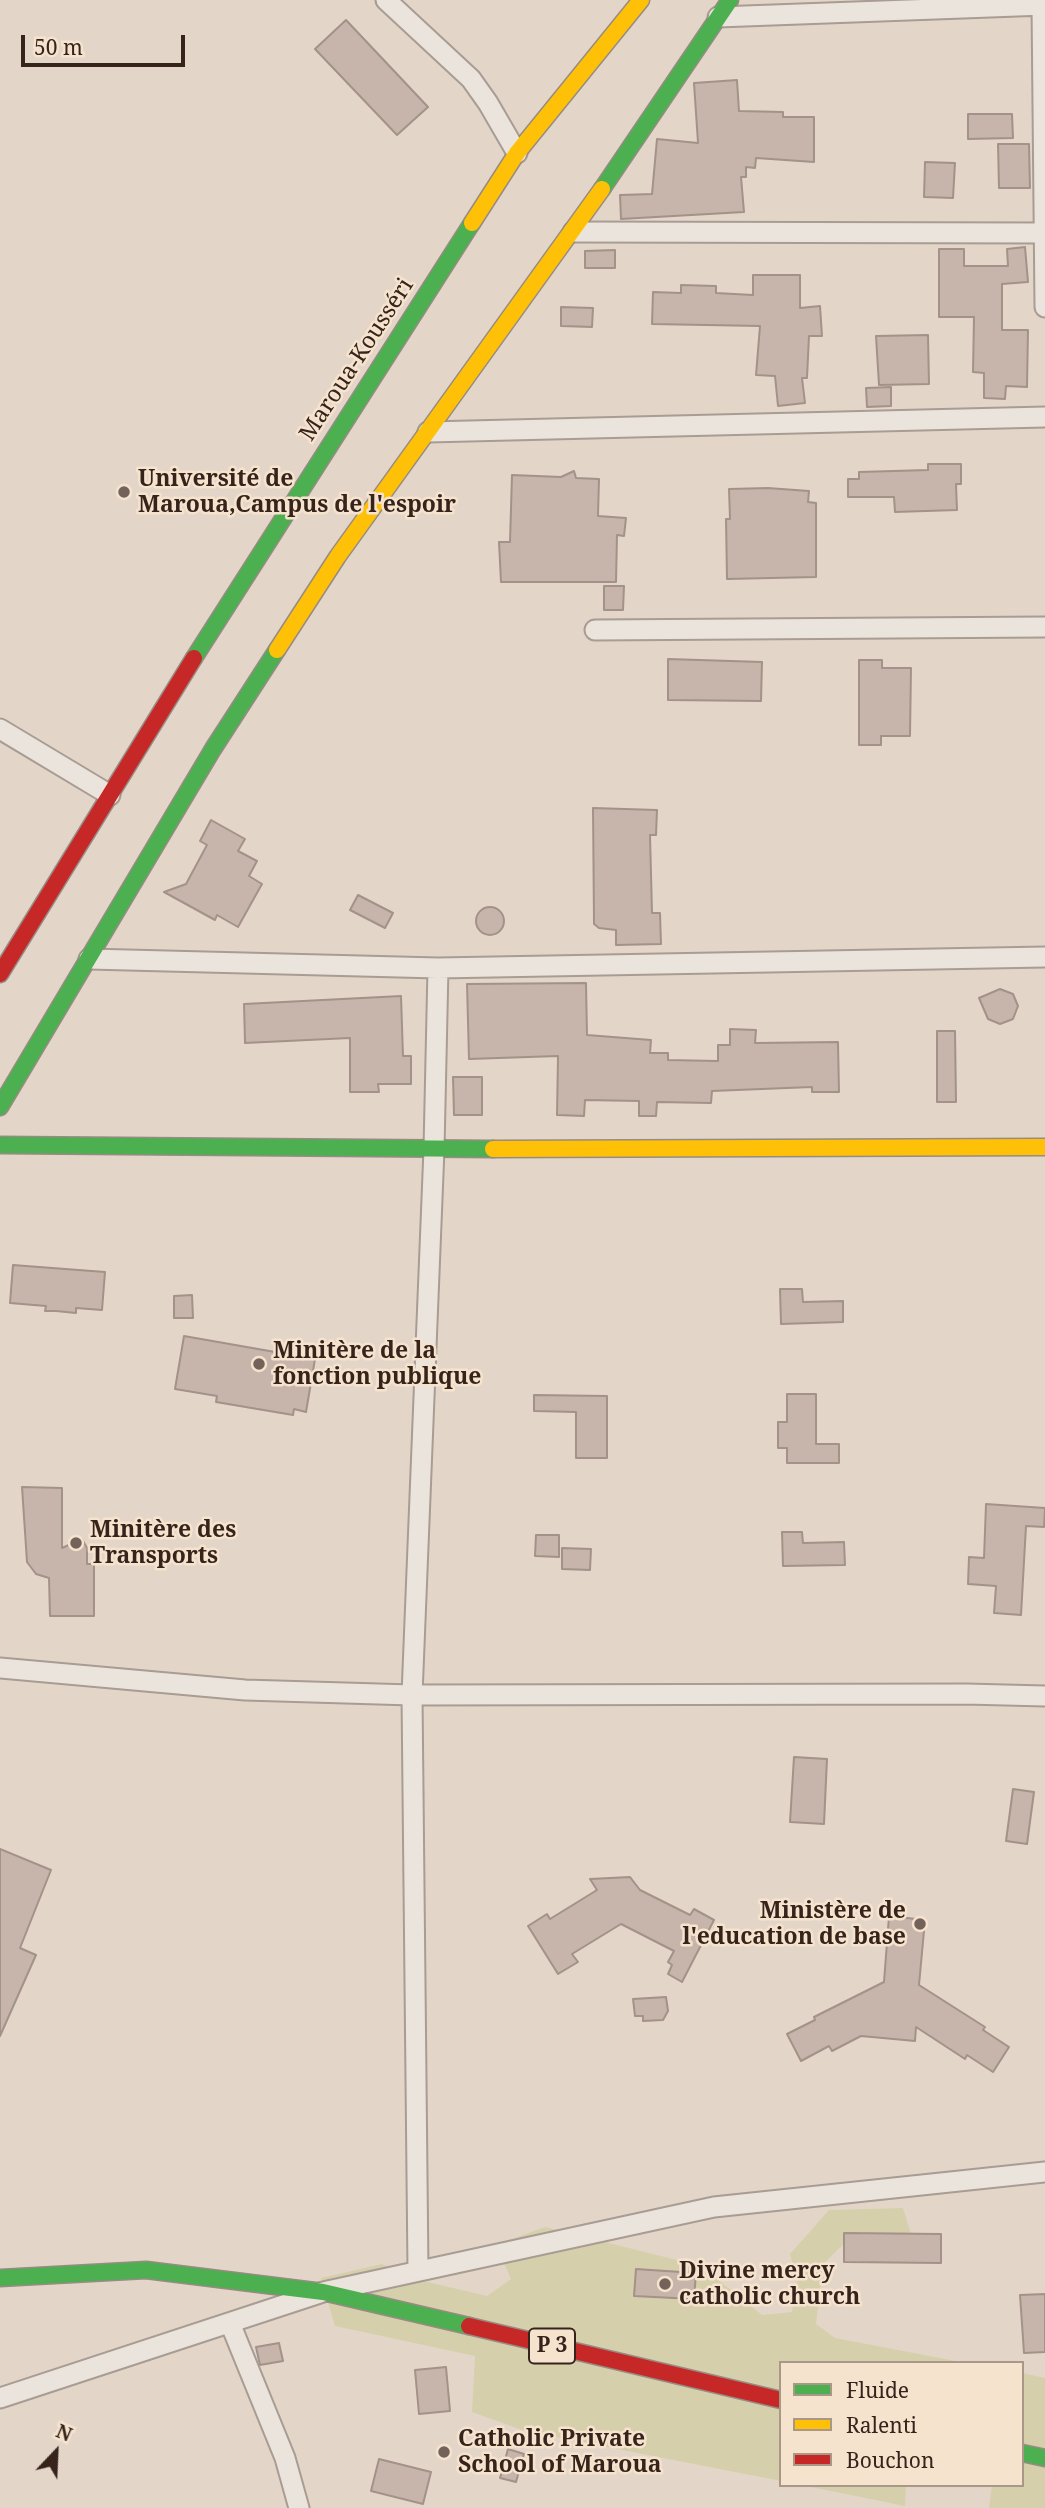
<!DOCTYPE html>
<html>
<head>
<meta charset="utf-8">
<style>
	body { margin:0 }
	#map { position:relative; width:1045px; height:2508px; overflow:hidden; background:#e3d6c9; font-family:"Noto Serif",serif }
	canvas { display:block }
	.legend { position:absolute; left:779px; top:2361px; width:245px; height:126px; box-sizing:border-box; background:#f6e3ce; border:2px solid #a99787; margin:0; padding:9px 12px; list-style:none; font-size:21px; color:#36241c }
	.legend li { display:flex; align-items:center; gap:14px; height:35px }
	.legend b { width:35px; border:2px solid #a99787 }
	.north { position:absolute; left:21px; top:2417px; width:70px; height:70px; -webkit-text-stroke:5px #f6e3ce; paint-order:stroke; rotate:23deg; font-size:19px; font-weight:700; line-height:28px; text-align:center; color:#36241c }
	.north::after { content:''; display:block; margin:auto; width:24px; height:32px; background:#36241c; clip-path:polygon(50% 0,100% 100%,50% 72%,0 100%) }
	.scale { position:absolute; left:21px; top:35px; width:164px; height:32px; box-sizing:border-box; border:4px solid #36241c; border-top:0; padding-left:9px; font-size:21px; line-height:24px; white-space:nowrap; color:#36241c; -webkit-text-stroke:5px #f6e3ce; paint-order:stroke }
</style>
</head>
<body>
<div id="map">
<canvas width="1045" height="2508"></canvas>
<ul class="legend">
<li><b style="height:9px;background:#4caf50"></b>Fluide</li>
<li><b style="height:9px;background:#ffc107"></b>Ralenti</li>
<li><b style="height:9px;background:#c62828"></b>Bouchon</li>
</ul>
<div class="north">N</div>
<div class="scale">50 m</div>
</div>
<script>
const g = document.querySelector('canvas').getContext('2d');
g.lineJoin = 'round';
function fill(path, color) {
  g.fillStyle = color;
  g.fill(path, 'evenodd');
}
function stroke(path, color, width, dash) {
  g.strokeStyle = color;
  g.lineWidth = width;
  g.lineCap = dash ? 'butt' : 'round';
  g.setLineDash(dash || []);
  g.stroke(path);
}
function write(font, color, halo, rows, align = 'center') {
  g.font = font + ' "Noto Serif",serif';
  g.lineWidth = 5;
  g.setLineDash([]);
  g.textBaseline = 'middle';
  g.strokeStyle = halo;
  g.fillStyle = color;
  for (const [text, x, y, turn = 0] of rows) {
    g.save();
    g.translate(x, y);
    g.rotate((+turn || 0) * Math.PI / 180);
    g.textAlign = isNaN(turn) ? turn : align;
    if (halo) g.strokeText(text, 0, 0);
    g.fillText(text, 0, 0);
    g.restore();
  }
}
fill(new Path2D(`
	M 903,2208 L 911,2234 L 854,2234 L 823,2264 L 816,2324 L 835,2338 L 966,2363 L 781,2363 L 781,2481 L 525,2431 L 472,2412 L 475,2356 L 335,2326 L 321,2278 L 382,2264 L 419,2280 L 487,2296 L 511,2279 L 496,2245 L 545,2227 L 701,2266 L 762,2315 L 792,2312 L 797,2279 L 790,2254 L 829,2210 Z
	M 1022,2373 L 1045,2378 L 1045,2508 L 989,2508 L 992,2485 L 1022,2485 Z
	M 801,2485 L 906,2485 L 905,2506 Z`), '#d6cfab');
const building = new Path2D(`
	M 346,20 L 428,107 L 397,135 L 315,49 Z
	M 737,80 L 739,111 L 783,112 L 783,117 L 814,117 L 814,162 L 756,158 L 755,168 L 746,167 L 746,177 L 741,177 L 744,212 L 621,219 L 620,195 L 652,194 L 657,139 L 698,143 L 694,83 Z
	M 968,114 L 1012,114 L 1013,138 L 968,139 Z
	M 998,144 L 1029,144 L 1030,188 L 999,188 Z
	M 925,162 L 955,163 L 953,198 L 924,197 Z
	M 1025,247 L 1028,282 L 1002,284 L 1002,330 L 1028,330 L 1027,387 L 1006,386 L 1005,399 L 984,398 L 984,373 L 973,372 L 974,317 L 939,317 L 939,249 L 964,249 L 964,266 L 1008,266 L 1007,249 Z
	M 615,250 L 615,268 L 585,268 L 585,251 Z
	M 753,275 L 800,275 L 800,308 L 820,306 L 822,336 L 809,336 L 807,378 L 802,378 L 805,403 L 778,406 L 775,376 L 756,375 L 760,326 L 652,324 L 653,292 L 681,293 L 681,285 L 716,286 L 716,293 L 753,295 Z
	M 561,307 L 593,308 L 592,327 L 561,326 Z
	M 928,335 L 929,384 L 879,385 L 876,336 Z
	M 891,387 L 891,406 L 867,407 L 866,388 Z
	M 928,464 L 961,464 L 961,484 L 956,484 L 957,510 L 895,512 L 894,497 L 848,497 L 848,479 L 859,479 L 859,472 L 928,470 Z
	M 574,471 L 576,478 L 599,479 L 598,516 L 626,518 L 624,536 L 617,535 L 616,582 L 501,582 L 499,542 L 510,542 L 512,475 L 561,477 Z
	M 768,488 L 809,491 L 808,502 L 816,503 L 816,577 L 727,579 L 726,519 L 730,519 L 729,489 Z
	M 604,586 L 624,586 L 623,610 L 604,610 Z
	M 668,659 L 762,662 L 761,701 L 668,700 Z
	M 859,660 L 882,660 L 882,668 L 911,668 L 910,736 L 881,736 L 881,745 L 859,745 Z
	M 593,808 L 657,810 L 656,835 L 650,835 L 652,913 L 660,913 L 661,944 L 616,945 L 616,930 L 599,928 L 594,924 Z
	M 211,820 L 245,839 L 238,851 L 257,861 L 249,876 L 262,884 L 238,927 L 217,915 L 215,920 L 164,892 L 186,884 L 207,845 L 200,841 Z
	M 358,895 L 393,913 L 385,928 L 350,910 Z
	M476 921a14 14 0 1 1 28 0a14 14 0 1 1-28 0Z
	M 586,983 L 587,1035 L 651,1040 L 650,1053 L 668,1053 L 668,1060 L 718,1061 L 718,1045 L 730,1045 L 730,1029 L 756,1030 L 755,1043 L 838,1042 L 839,1092 L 812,1092 L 812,1087 L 712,1091 L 711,1103 L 657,1102 L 656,1116 L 639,1116 L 639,1101 L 585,1100 L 584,1116 L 557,1115 L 558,1056 L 469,1059 L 467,984 Z
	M 1000,989 L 1013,994 L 1018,1006 L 1013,1019 L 1000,1024 L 988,1019 L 979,998 Z
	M 401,996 L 403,1056 L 411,1056 L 411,1084 L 378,1084 L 379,1092 L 350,1092 L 350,1038 L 245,1043 L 244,1004 Z
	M 937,1031 L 955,1031 L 956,1102 L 937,1102 Z
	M 453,1077 L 482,1077 L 482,1115 L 454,1115 Z
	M 13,1265 L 105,1272 L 102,1310 L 76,1308 L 76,1313 L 56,1311 L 45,1311 L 46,1306 L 10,1303 Z
	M 780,1289 L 802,1289 L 803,1302 L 843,1301 L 843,1322 L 781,1324 Z
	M 192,1295 L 193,1318 L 174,1318 L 174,1296 Z
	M 184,1336 L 315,1359 L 306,1412 L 294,1409 L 293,1415 L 216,1402 L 217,1396 L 175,1389 Z
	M 787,1394 L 816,1394 L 816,1444 L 839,1444 L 839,1463 L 787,1463 L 787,1448 L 778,1448 L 778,1422 L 787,1422 Z
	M 534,1395 L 607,1396 L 607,1458 L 576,1458 L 576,1412 L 534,1411 Z
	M 22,1487 L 62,1488 L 62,1548 L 82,1539 L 87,1548 L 87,1564 L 94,1564 L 94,1616 L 50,1616 L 49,1578 L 36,1574 L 27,1562 Z
	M 986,1504 L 1045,1508 L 1044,1527 L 1026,1526 L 1021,1615 L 994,1613 L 996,1586 L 968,1584 L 969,1557 L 984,1558 Z
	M 782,1532 L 802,1532 L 803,1543 L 844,1542 L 845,1565 L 783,1566 Z
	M 536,1535 L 559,1535 L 559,1557 L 535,1556 Z
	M 562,1548 L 591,1549 L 590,1570 L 562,1569 Z
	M 794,1757 L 827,1759 L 824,1824 L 790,1822 Z
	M 1013,1789 L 1034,1792 L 1027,1844 L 1006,1841 Z
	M 0,1849 L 51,1870 L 20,1948 L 36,1955 L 0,2036 Z
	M 630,1877 L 640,1890 L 690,1915 L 694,1909 L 714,1920 L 682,1982 L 668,1974 L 672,1965 L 668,1962 L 674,1951 L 621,1924 L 572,1954 L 578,1962 L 558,1974 L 528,1926 L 547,1914 L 550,1919 L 597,1890 L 590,1879 Z
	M 889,1916 L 925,1920 L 919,1985 L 985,2027 L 983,2030 L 1009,2047 L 993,2072 L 967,2055 L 965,2059 L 916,2027 L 915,2041 L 861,2036 L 832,2051 L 829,2046 L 801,2061 L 787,2034 L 815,2020 L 814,2017 L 884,1982 Z
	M 666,1997 L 668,2011 L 663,2020 L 643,2021 L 643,2016 L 635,2016 L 633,1999 Z
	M 844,2233 L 941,2234 L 941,2263 L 844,2262 Z
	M 636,2269 L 696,2273 L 694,2299 L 634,2296 Z
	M 1045,2294 L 1045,2352 L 1024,2353 L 1020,2295 Z
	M 279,2343 L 283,2361 L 260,2365 L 256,2347 Z
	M 446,2367 L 450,2411 L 419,2414 L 415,2370 Z
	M 508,2449 L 524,2454 L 516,2482 L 500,2478 Z
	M 379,2459 L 431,2472 L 423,2504 L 371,2491 Z`);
fill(building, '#c7b4aa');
stroke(building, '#a39289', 2);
const street = new Path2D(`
	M 386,0 L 471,79 L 488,103 L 517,153
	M 1042,5 L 1045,307
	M 718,17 L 1045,5
	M 573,232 L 1045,233
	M 428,432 L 1045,417
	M 595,630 L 1045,627
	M 0,729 L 110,795
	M 89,959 L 438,968 L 1045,957
	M 0,1668 L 245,1690 L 412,1695 L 966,1694 L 1045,1696
	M 418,2271 L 412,1695 L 434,1149 L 438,968
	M 230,2323 L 285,2458 L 299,2508
	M 0,2398 L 323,2292 L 714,2207 L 1045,2172`);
const fast = new Path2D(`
	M 602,189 L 730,0
	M 194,658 L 472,223
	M 0,1107 L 213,749 L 277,650
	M 0,1145 L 493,1149
	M 0,2278 L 146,2270 L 323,2292 L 469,2326
	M 1022,2453 L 1045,2458`);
const slow = new Path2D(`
	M 472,223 L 517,153 L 641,0
	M 277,650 L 338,556 L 602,189
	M 493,1149 L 1045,1147`);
const jam = new Path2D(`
	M 0,974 L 194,658
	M 469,2326 L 781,2400`);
stroke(street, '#a89c93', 23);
stroke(fast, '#978b83', 19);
stroke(slow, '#978b83', 19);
stroke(jam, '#978b83', 19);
stroke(street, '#ebe4dc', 19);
stroke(fast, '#4caf50', 16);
stroke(slow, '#ffc107', 16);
stroke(jam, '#c62828', 16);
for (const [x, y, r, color] of [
	[124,492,7,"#736259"],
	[259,1364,7,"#736259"],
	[76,1543,7,"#736259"],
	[920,1924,7,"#736259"],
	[665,2284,7,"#736259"],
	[444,2452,7,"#736259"]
]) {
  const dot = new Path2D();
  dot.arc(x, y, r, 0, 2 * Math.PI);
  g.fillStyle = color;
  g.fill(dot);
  stroke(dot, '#f6e3ce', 2.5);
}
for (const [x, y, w] of [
	[552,2346,46]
]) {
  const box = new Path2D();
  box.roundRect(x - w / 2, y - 17.5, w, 35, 5);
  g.fillStyle = '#f6e3ce';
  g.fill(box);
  stroke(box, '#36241c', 2);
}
write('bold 21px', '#36241c', null, [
	["P 3",552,2346]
]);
write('23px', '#36241c', '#f6e3ce', [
	["Maroua-Kousséri",357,360,-57]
]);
write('bold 23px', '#36241c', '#f6e3ce', [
	["Université de",138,479],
	["Maroua,Campus de l'espoir",138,505],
	["Minitère de la",273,1351],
	["fonction publique",273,1377],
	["Minitère des",90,1530],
	["Transports",90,1556],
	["Ministère de",906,1911,"right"],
	["l'education de base",906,1937,"right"],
	["Divine mercy",679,2271],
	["catholic church",679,2297],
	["Catholic Private",458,2439],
	["School of Maroua",458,2465]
], 'left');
</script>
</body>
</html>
